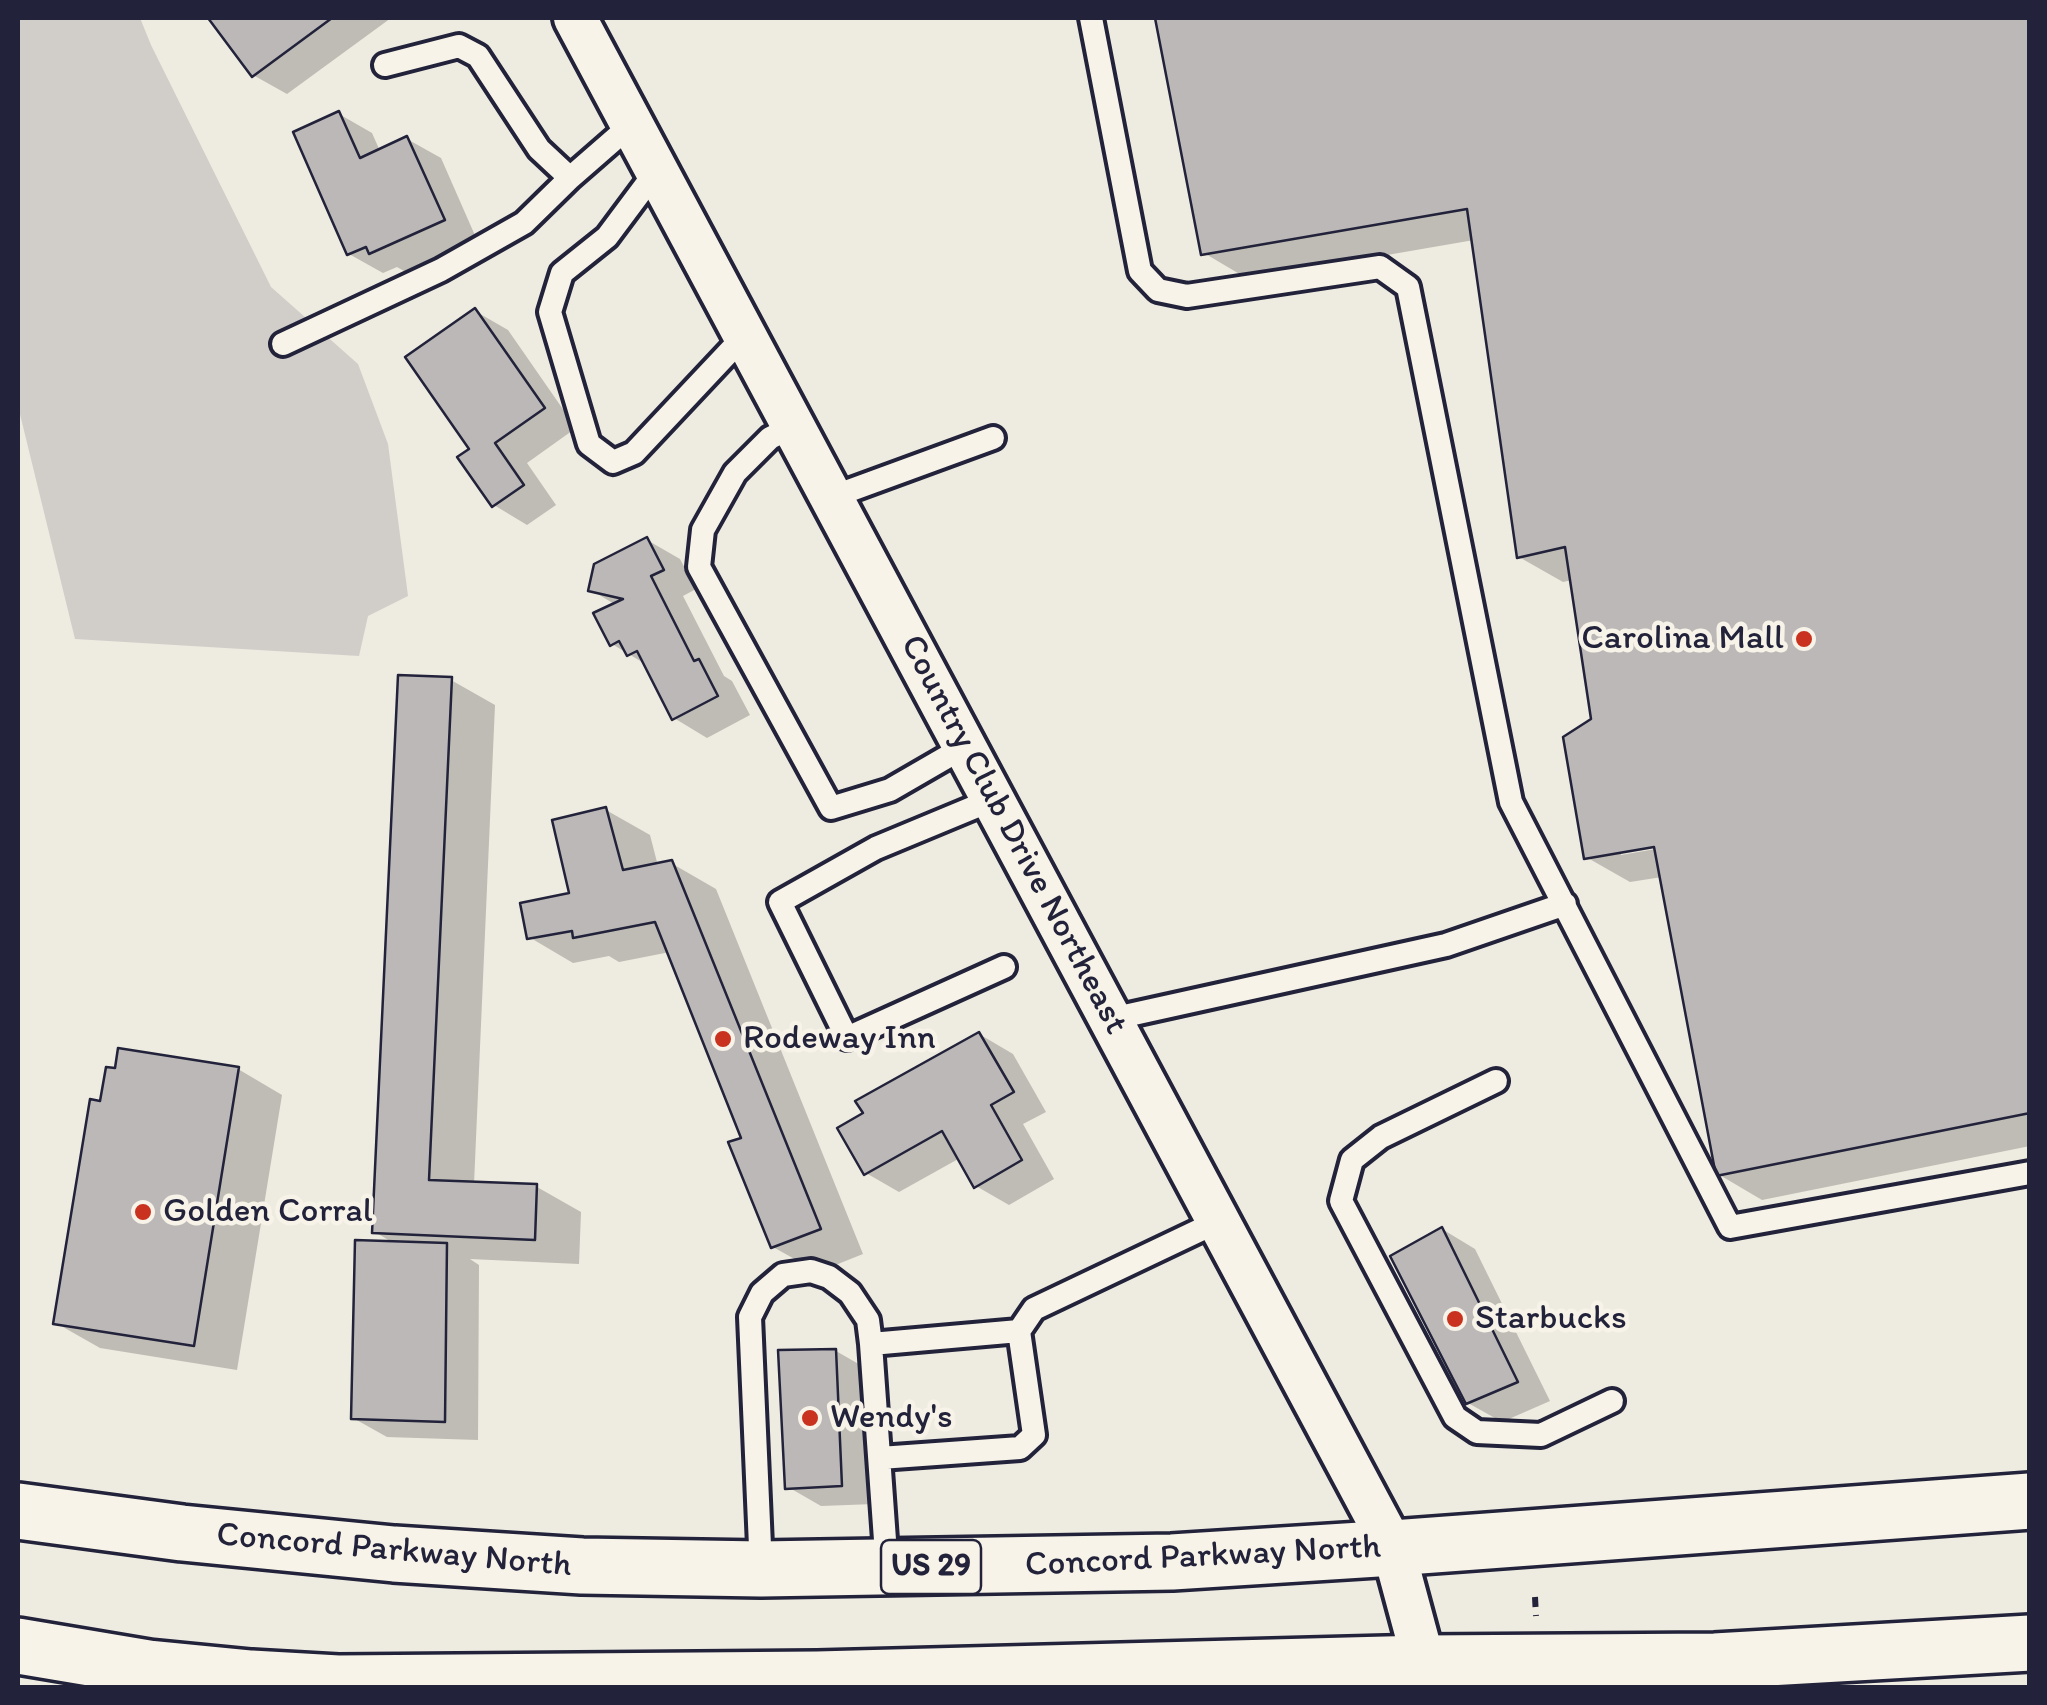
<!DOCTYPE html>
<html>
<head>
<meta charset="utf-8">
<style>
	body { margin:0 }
	#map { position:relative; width:2047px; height:1705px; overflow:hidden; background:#eeebe1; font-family:Itim,sans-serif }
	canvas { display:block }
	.frame { position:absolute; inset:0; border:20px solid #22223b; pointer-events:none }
</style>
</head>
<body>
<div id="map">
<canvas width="2047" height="1705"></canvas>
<div class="frame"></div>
</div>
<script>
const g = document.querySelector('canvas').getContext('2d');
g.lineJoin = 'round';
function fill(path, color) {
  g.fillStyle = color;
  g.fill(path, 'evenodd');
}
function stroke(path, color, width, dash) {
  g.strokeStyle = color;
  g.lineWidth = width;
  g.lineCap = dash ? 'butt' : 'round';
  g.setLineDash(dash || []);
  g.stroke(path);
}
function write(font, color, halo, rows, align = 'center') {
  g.font = font + ' Itim,sans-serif';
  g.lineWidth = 9;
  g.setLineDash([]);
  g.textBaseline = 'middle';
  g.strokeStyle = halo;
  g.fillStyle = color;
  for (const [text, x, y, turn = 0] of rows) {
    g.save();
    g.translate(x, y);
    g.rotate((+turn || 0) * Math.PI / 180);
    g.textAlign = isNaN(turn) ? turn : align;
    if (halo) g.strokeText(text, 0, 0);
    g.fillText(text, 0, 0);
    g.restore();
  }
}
fill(new Path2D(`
	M 18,18 L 140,18 L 151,45 L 271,287 L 358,364 L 388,444 L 408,596 L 368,616 L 359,656 L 75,639 L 18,406 Z`), '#d1cdc9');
fill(new Path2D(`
	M 211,18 L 391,18 L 287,94 L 253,75 Z
	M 1158,18 L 2030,18 L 2030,1146 L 1762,1200 L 1718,1174 L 1662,877 L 1630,882 L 1586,857 L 1594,721 L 1572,580 L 1563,582 L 1519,557 L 1474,240 L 1248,279 L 1204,253 ZM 1666,842 L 1667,847 L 1621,855 L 1621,850 Z
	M 339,114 L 372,133 L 380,151 L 407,139 L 441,158 L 477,240 L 404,271 L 397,267 L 383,273 L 349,254 Z
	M 475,311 L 508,330 L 576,428 L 527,463 L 556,505 L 527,525 L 494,505 L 473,450 Z
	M 647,540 L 680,559 L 696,589 L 683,596 L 724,676 L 732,681 L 750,715 L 707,738 L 674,718 L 647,665 L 612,644 L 616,605 L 591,590 Z
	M 451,680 L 495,705 L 474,1184 L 537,1187 L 581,1212 L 579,1264 L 470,1259 L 479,1265 L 478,1440 L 387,1437 L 353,1418 L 395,1244 L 375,1232 Z
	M 606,810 L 650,835 L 658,866 L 671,863 L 716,889 L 863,1254 L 818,1272 L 773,1247 L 745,1140 L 670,952 L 619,962 L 609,956 L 573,963 L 529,937 L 572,895 Z
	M 979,1034 L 1013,1054 L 1046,1112 L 1023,1124 L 1054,1179 L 1009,1205 L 976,1186 L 960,1158 L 899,1192 L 866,1173 L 867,1114 Z
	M 238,1069 L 282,1095 L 237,1370 L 100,1348 L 56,1323 L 102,1104 Z
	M 1442,1229 L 1475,1249 L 1550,1401 L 1502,1422 L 1468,1403 Z
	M 836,1351 L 869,1370 L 874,1504 L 821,1506 L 788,1487 Z`), '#0003');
const building = new Path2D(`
	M 208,18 L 332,18 L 252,77 Z
	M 1155,18 L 2030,18 L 2030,1113 L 1716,1176 L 1654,847 L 1584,859 L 1563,737 L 1591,719 L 1565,547 L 1517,558 L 1467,209 L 1201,255 Z
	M 339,111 L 360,158 L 407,136 L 445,220 L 369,254 L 366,247 L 347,255 L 293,132 Z
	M 475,308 L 545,408 L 495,443 L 524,485 L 492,507 L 457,457 L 469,449 L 405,357 Z
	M 647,537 L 664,570 L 651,576 L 694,661 L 699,659 L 718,696 L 672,720 L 637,651 L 627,656 L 619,641 L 610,646 L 593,613 L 623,599 L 588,591 L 594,564 Z
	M 398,675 L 452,677 L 429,1180 L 537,1184 L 535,1240 L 372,1233 Z
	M 606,807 L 623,870 L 672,860 L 821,1229 L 771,1248 L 728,1142 L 741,1138 L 655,922 L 573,938 L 572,931 L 527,939 L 520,903 L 569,893 L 552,820 Z
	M 979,1032 L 1014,1092 L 991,1105 L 1022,1160 L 974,1188 L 942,1131 L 864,1175 L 837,1128 L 863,1113 L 855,1101 Z
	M 118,1048 L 239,1067 L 194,1346 L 53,1324 L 90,1099 L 100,1101 L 106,1067 L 115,1068 Z
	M 1442,1227 L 1518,1382 L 1466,1404 L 1390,1256 Z
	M 355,1240 L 447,1243 L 445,1422 L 351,1419 Z
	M 836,1349 L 842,1486 L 785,1489 L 778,1350 Z`);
fill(building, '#bbb8b7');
stroke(building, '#22223b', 2.5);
const service = new Path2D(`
	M 1091,18 L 1140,271 L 1158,290 L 1187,296 L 1380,267 L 1408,287 L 1511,802 L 1730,1227 L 2030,1173
	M 385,65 L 459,46 L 478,56 L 539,149 L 570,178
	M 657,170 L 607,237 L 562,273 L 550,312 L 589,444 L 613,462 L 634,453 L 745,335
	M 283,344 L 441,270 L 524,223 L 570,178 L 632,124
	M 794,426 L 770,438 L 735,473 L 703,530 L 699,567 L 831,808 L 890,790 L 966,746
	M 832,497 L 993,438
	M 994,799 L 876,848 L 780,902 L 847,1038 L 1004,967
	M 1111,1019 L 1446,945 L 1565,904
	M 1496,1081 L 1381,1137 L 1352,1160 L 1341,1201 L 1455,1417 L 1477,1432 L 1541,1435 L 1612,1401
	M 871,1344 L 1019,1331
	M 880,1458 L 1020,1448 L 1034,1435 L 1019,1331 L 1034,1309 L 1219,1221
	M 761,1569 L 750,1317 L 762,1293 L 783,1275 L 811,1271 L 829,1277 L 850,1293 L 868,1320 L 871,1344 L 887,1568`);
const minor = new Path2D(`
	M 575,18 L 1393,1548 L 1424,1663`);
const trunk = new Path2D(`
	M 18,1511 L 182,1533 L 394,1554 L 582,1566 L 761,1569 L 1172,1562 L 1393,1548 L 2030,1501
	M 18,1646 L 149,1668 L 251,1678 L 338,1683 L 817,1679 L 1424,1663 L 1715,1661 L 2030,1643`);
stroke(service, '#22223b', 30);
stroke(minor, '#22223b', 50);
stroke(trunk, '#22223b', 62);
stroke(new Path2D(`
	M 1535,1597 L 1536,1616`), '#22223b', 6, [10, 8]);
stroke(service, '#f7f3e8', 22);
stroke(minor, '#f7f3e8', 42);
stroke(trunk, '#f7f3e8', 55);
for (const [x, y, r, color] of [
	[1804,639,10,"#c8321e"],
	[723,1039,10,"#c8321e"],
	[143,1212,10,"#c8321e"],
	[1455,1319,10,"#c8321e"],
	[810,1418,10,"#c8321e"]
]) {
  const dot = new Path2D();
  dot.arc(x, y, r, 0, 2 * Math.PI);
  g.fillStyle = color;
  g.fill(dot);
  stroke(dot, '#f7f3e8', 4);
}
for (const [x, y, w] of [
	[931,1567,100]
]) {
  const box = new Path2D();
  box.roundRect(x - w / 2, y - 27, w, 54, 8);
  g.fillStyle = '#f7f3e8';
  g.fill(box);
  stroke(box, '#22223b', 2.5);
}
write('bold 32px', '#22223b', null, [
	["US 29",931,1567]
]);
write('35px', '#22223b', '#f7f3e8', [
	["Carolina Mall",1784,639,"right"],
	["Rodeway Inn",743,1039],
	["Golden Corral",163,1212],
	["Starbucks",1475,1319],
	["Wendy's",830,1418]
], 'left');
write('35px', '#22223b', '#f7f3e8', [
	["Country Club Drive Northeast",1013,835,62],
	["Concord Parkway North",394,1551,5],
	["Concord Parkway North",1203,1557,-3]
]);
</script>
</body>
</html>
